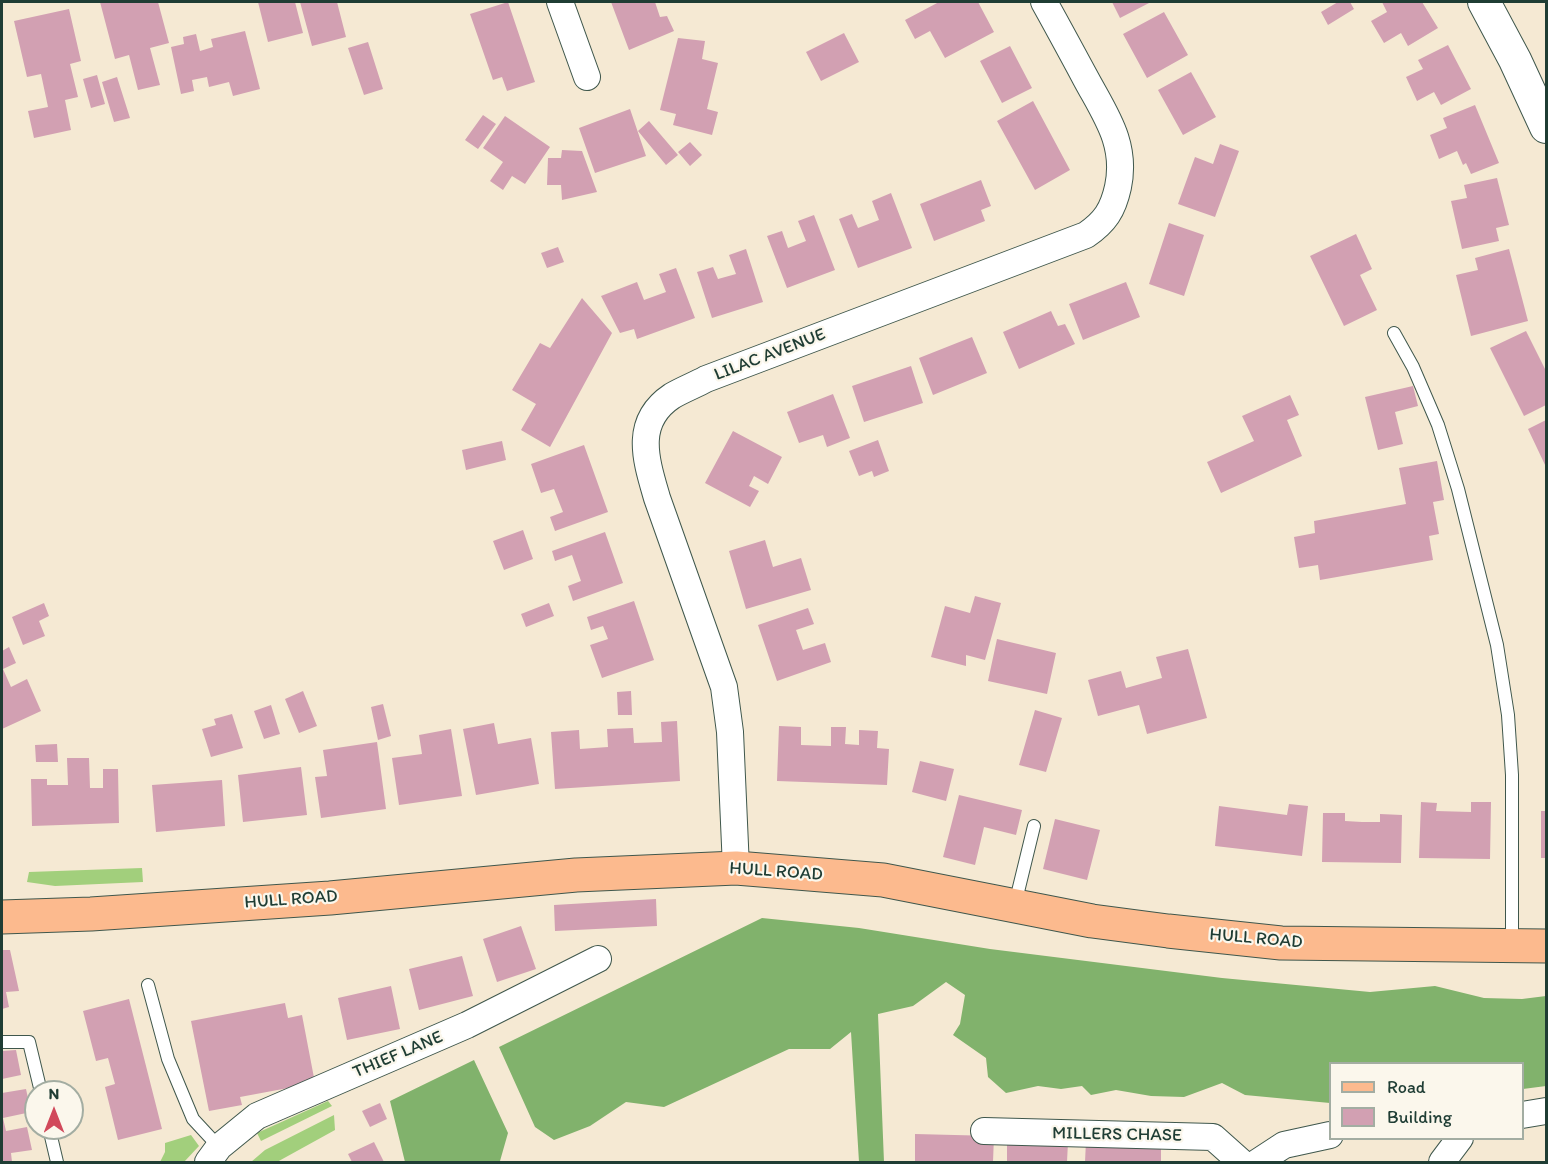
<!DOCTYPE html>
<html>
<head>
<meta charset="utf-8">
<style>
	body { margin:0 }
	#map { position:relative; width:1548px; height:1164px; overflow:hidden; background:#f5e9d3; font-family:Itim,sans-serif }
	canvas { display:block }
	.frame { position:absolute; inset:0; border:3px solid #1f3d34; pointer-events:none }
	.legend { position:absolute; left:1329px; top:1062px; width:195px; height:78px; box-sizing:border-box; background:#fbf7ec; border:2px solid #a3ada2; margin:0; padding:8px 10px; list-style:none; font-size:18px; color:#1f3d34 }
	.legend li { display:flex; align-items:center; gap:12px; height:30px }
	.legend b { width:30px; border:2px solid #a3ada2 }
	.north { position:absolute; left:24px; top:1080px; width:60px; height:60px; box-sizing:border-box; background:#fbf7ec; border:2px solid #a3ada2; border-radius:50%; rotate:0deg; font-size:16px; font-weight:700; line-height:24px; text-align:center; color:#1f3d34 }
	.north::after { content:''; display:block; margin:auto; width:21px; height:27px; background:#d1495b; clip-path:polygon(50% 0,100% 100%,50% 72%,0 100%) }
</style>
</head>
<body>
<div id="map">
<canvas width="1548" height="1164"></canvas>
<div class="frame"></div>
<ul class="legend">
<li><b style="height:8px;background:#fcba8e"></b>Road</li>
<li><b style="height:16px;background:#d2a0b2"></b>Building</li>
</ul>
<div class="north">N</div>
</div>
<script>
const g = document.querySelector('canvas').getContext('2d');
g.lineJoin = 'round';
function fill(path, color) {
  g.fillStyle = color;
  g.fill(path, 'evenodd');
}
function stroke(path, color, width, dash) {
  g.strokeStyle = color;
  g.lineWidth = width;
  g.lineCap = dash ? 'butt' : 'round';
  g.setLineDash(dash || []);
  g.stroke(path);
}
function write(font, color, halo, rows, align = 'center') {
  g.font = font + ' Itim,sans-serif';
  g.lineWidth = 4.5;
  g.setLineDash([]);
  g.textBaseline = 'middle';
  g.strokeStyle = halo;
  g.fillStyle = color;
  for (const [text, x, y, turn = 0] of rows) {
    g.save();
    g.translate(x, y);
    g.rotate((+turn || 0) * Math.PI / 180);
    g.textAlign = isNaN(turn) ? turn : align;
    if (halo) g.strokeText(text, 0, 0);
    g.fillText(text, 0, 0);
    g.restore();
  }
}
fill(new Path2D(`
	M 142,868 L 143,882 L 55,886 L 27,882 L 29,872 Z
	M 328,1101 L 332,1106 L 261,1141 L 257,1133 Z
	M 334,1115 L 335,1130 L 277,1162 L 251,1162 L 265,1150 Z
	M 191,1135 L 199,1146 L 184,1162 L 160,1162 L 165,1152 L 165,1143 Z`), '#a2cf7c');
fill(new Path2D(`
	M 762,918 L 859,928 L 990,949 L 1222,978 L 1370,992 L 1435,986 L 1484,998 L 1522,999 L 1546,996 L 1546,1086 L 1523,1089 L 1522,1064 L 1330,1064 L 1330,1103 L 1245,1095 L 1222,1083 L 1184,1097 L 1151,1096 L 1116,1090 L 1091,1095 L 1082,1086 L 1061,1089 L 1038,1086 L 1006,1093 L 988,1077 L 986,1058 L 953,1035 L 960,1024 L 965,995 L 946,982 L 913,1006 L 878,1014 L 884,1162 L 859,1162 L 851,1032 L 830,1049 L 789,1049 L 664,1107 L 626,1102 L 590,1126 L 554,1140 L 535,1127 L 499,1047 Z
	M 474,1060 L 508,1133 L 500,1161 L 499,1162 L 405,1162 L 390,1101 Z`), '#81b26c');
fill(new Path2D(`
	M 100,2 L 158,2 L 169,43 L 150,48 L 160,85 L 138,90 L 129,55 L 115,59 Z
	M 258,2 L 295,2 L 303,33 L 268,42 Z
	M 300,2 L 337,2 L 346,37 L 312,46 Z
	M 508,2 L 535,82 L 507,91 L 502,77 L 493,80 L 470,14 Z
	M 611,2 L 655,2 L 660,17 L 667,16 L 674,31 L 629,50 Z
	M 939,2 L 978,2 L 994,32 L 945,58 L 930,31 L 915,39 L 905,20 Z
	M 1112,2 L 1151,2 L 1120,18 Z
	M 1338,2 L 1350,2 L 1354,9 L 1328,25 L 1321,12 Z
	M 1382,2 L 1422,2 L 1438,28 L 1408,46 L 1401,33 L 1384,43 L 1371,21 L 1387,12 Z
	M 69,9 L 81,61 L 70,64 L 78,97 L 65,100 L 71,130 L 34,138 L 28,111 L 48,107 L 41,74 L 27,77 L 14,21 Z
	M 1164,12 L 1188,55 L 1147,78 L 1123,34 Z
	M 245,31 L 260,89 L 233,96 L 229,82 L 209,87 L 207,77 L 192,80 L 194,91 L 181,94 L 171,47 L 184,44 L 183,37 L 196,34 L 200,51 L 213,47 L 211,39 Z
	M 844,33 L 859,62 L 821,81 L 806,52 Z
	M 678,38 L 705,41 L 702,59 L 718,63 L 707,109 L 718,112 L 712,135 L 673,125 L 676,114 L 660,110 Z
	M 368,42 L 383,89 L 364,95 L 348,48 Z
	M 1448,45 L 1471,89 L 1441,105 L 1434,92 L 1417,101 L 1406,77 L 1423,69 L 1418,60 Z
	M 1010,46 L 1032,88 L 1002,103 L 980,61 Z
	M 1191,72 L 1216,117 L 1183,135 L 1158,90 Z
	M 97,75 L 105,104 L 91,108 L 83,79 Z
	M 117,77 L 130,118 L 114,122 L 102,82 Z
	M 1033,101 L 1070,170 L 1035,190 L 997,121 Z
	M 1475,105 L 1499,163 L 1471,174 L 1466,163 L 1463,165 L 1457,151 L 1439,159 L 1430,135 L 1447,128 L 1443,118 Z
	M 630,109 L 646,156 L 595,173 L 579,128 Z
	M 483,115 L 496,124 L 478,149 L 465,140 Z
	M 505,116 L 550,147 L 525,184 L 512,176 L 503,190 L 490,181 L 503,162 L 483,148 Z
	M 649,121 L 678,155 L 666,165 L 638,131 Z
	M 690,142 L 702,155 L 690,166 L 678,152 Z
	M 1220,144 L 1239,151 L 1215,217 L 1178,204 L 1195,157 L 1213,164 Z
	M 562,150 L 582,151 L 597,192 L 562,200 L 561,185 L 547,185 L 548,158 L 561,158 Z
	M 1497,178 L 1509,225 L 1496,228 L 1499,241 L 1462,249 L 1451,201 L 1467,198 L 1464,185 Z
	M 981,180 L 991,206 L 981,210 L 985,221 L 934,241 L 920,204 Z
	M 891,193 L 912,248 L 858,268 L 839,219 L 852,214 L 858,228 L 879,220 L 872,201 Z
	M 814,215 L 835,270 L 787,288 L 767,236 L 782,231 L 788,248 L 806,241 L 798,221 Z
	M 1169,223 L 1204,235 L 1184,296 L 1149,284 Z
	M 1356,234 L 1372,269 L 1360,275 L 1377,310 L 1344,326 L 1310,256 Z
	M 558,247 L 564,262 L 547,268 L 541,253 Z
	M 746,249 L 763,302 L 712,318 L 697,272 L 713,267 L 718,279 L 736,274 L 729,255 Z
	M 1509,249 L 1528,321 L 1471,336 L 1456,275 L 1478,270 L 1475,258 Z
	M 676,268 L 695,318 L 637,339 L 634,329 L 620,333 L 601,296 L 637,282 L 644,300 L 666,292 L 659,274 Z
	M 1126,282 L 1140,317 L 1083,340 L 1069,304 Z
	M 582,298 L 612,333 L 550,447 L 521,430 L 536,404 L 512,390 L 540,343 L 550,348 Z
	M 1051,311 L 1058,326 L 1065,324 L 1075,344 L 1019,369 L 1003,332 Z
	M 1526,331 L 1546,371 L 1546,405 L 1524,416 L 1490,348 Z
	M 972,337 L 987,373 L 933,395 L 919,358 Z
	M 911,366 L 923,403 L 864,422 L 852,386 Z
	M 1413,386 L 1418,406 L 1395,412 L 1403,444 L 1378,450 L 1365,397 Z
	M 833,394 L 850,438 L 827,447 L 823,435 L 799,443 L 787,412 Z
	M 1290,395 L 1299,415 L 1287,420 L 1302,456 L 1221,493 L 1207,462 L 1254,441 L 1242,416 Z
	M 1546,420 L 1546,467 L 1528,429 Z
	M 733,431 L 782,457 L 768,484 L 754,476 L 749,486 L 759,491 L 750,507 L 705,483 Z
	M 878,440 L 889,471 L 874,477 L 872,471 L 859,476 L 849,451 Z
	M 502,441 L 506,460 L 466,470 L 462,450 Z
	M 584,445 L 608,512 L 555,531 L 550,517 L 563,512 L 554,489 L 541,493 L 531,464 Z
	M 1437,461 L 1444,500 L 1433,502 L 1439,534 L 1429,536 L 1433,560 L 1320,580 L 1318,565 L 1299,568 L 1294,537 L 1315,533 L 1314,521 L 1406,504 L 1399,468 Z
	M 523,530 L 533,559 L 504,570 L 493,541 Z
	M 605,532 L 623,583 L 573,601 L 568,586 L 581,581 L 572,555 L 555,561 L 552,551 Z
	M 765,540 L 773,567 L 801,558 L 811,590 L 746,609 L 729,551 Z
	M 975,596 L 1001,603 L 985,660 L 966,655 L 966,666 L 931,657 L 945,606 L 970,613 Z
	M 634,601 L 654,660 L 602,678 L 590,645 L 608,639 L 603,626 L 591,630 L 587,617 Z
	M 44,603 L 49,616 L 39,621 L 45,636 L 23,645 L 12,617 Z
	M 549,603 L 554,616 L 526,627 L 521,614 Z
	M 808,608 L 814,624 L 796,630 L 803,650 L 825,643 L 831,662 L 777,681 L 758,625 Z
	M 997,639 L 1056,653 L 1047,694 L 988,681 Z
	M 9,647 L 16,663 L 3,669 L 11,687 L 27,679 L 41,711 L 2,729 L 2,651 Z
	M 1188,649 L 1207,718 L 1147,734 L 1139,705 L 1098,716 L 1088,680 L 1121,671 L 1126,688 L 1162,678 L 1156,657 Z
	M 303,691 L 317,726 L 299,733 L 285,699 Z
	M 631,691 L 632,715 L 618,715 L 617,692 Z
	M 383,704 L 391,736 L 378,740 L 371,707 Z
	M 271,705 L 280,734 L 264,739 L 254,711 Z
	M 1035,710 L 1062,718 L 1046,772 L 1019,765 Z
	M 232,714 L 243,748 L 211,757 L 202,729 L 216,725 L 214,719 Z
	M 677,721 L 680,781 L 555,789 L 551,732 L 579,730 L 580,749 L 608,747 L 607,729 L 633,728 L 634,743 L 662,742 L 661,722 Z
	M 494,723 L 498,744 L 531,738 L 539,784 L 476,795 L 463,729 Z
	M 779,726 L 801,727 L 801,745 L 831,746 L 831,727 L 846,727 L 845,744 L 859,745 L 859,730 L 878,731 L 877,748 L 889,749 L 887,785 L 777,781 Z
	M 451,729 L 462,796 L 399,805 L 392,758 L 422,754 L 419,735 Z
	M 377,742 L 386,809 L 321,818 L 315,777 L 327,776 L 323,750 Z
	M 57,744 L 58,762 L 36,762 L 35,745 Z
	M 67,758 L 89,758 L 90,788 L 103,788 L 103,769 L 118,769 L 119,823 L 32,826 L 31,779 L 47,779 L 47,785 L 68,785 Z
	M 920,761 L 954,769 L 946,801 L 912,792 Z
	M 301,767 L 307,815 L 243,822 L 238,775 Z
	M 222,780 L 225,826 L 156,832 L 152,785 Z
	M 959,795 L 1022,810 L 1016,835 L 984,827 L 975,865 L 943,857 Z
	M 1421,802 L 1437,803 L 1436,811 L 1471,812 L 1471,802 L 1491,802 L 1490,859 L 1419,858 Z
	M 1289,804 L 1308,806 L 1302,856 L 1215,846 L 1219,806 L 1287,815 Z
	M 1541,811 L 1546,811 L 1546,858 L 1541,858 Z
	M 1323,813 L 1345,813 L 1345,821 L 1362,822 L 1380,822 L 1380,814 L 1402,815 L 1401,863 L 1322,862 Z
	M 1055,819 L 1100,830 L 1087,880 L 1043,869 Z
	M 656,899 L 657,926 L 555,931 L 554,905 Z
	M 521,926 L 536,969 L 497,982 L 483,939 Z
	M 2,950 L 10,950 L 19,991 L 6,992 L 9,1007 L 2,1009 Z
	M 462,956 L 473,996 L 419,1010 L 409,969 Z
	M 391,986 L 400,1029 L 347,1040 L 338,998 Z
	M 129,999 L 162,1129 L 118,1140 L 105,1087 L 115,1084 L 108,1058 L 96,1061 L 83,1011 Z
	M 285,1003 L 288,1018 L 302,1015 L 315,1083 L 240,1097 L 242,1105 L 209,1111 L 191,1021 Z
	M 16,1050 L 21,1075 L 2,1079 L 2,1051 Z
	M 26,1089 L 31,1112 L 3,1118 L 6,1131 L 27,1127 L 32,1150 L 11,1153 L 12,1162 L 2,1162 L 2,1093 Z
	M 380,1103 L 387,1119 L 370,1127 L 362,1111 Z
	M 915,1134 L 994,1136 L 993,1162 L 915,1162 Z
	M 1007,1140 L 1068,1142 L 1067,1162 L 1007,1162 Z
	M 1086,1141 L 1161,1143 L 1161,1162 L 1085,1162 Z
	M 374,1142 L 384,1162 L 352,1162 L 348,1154 Z`), '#d2a0b2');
const service = new Path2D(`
	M 1394,333 L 1413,367 L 1438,425 L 1458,489 L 1497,645 L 1508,715 L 1512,775 L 1512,945
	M 1015,904 L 1034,826
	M 148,985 L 168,1059 L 193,1119 L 219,1147
	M 2,1042 L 29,1042 L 41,1092
	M 49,1128 L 57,1162`);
const minor = new Path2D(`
	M 560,2 L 587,77
	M 736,868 L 730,732 L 724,687 L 657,498 C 646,460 633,422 672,396 C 682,390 695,385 706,379 L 1086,235 C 1105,222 1113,210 1118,187 C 1127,144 1106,116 1086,79 C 1072,53 1058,27 1044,2
	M 1522,1115 L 1546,1111
	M 984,1131 L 1213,1137 L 1241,1162
	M 208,1162 L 219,1147 L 257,1116 L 467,1025 L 598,959
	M 1258,1162 L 1284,1145 L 1330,1135
	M 1442,1162 L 1460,1138`);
const tertiary = new Path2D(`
	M 1484,2 L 1515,60 L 1546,127`);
const primary = new Path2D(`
	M 2,917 L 91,914 L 330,898 L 576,875 L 736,868 L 883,880 L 1092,921 L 1168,931 L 1281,943 L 1546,946`);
stroke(service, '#3f574c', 14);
stroke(minor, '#3f574c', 28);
stroke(tertiary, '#3f574c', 34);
stroke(primary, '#3f574c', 35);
stroke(service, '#fff', 12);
stroke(minor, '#fff', 26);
stroke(tertiary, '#fff', 32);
stroke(primary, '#fcba8e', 33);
write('18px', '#1f3d34', '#fbf7ec', [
	["LILAC AVENUE",770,355,-21],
	["HULL ROAD",776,872,4],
	["HULL ROAD",291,900,-4],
	["HULL ROAD",1256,939,5],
	["THIEF LANE",398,1055,-23],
	["MILLERS CHASE",1117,1135,1]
]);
</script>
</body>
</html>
